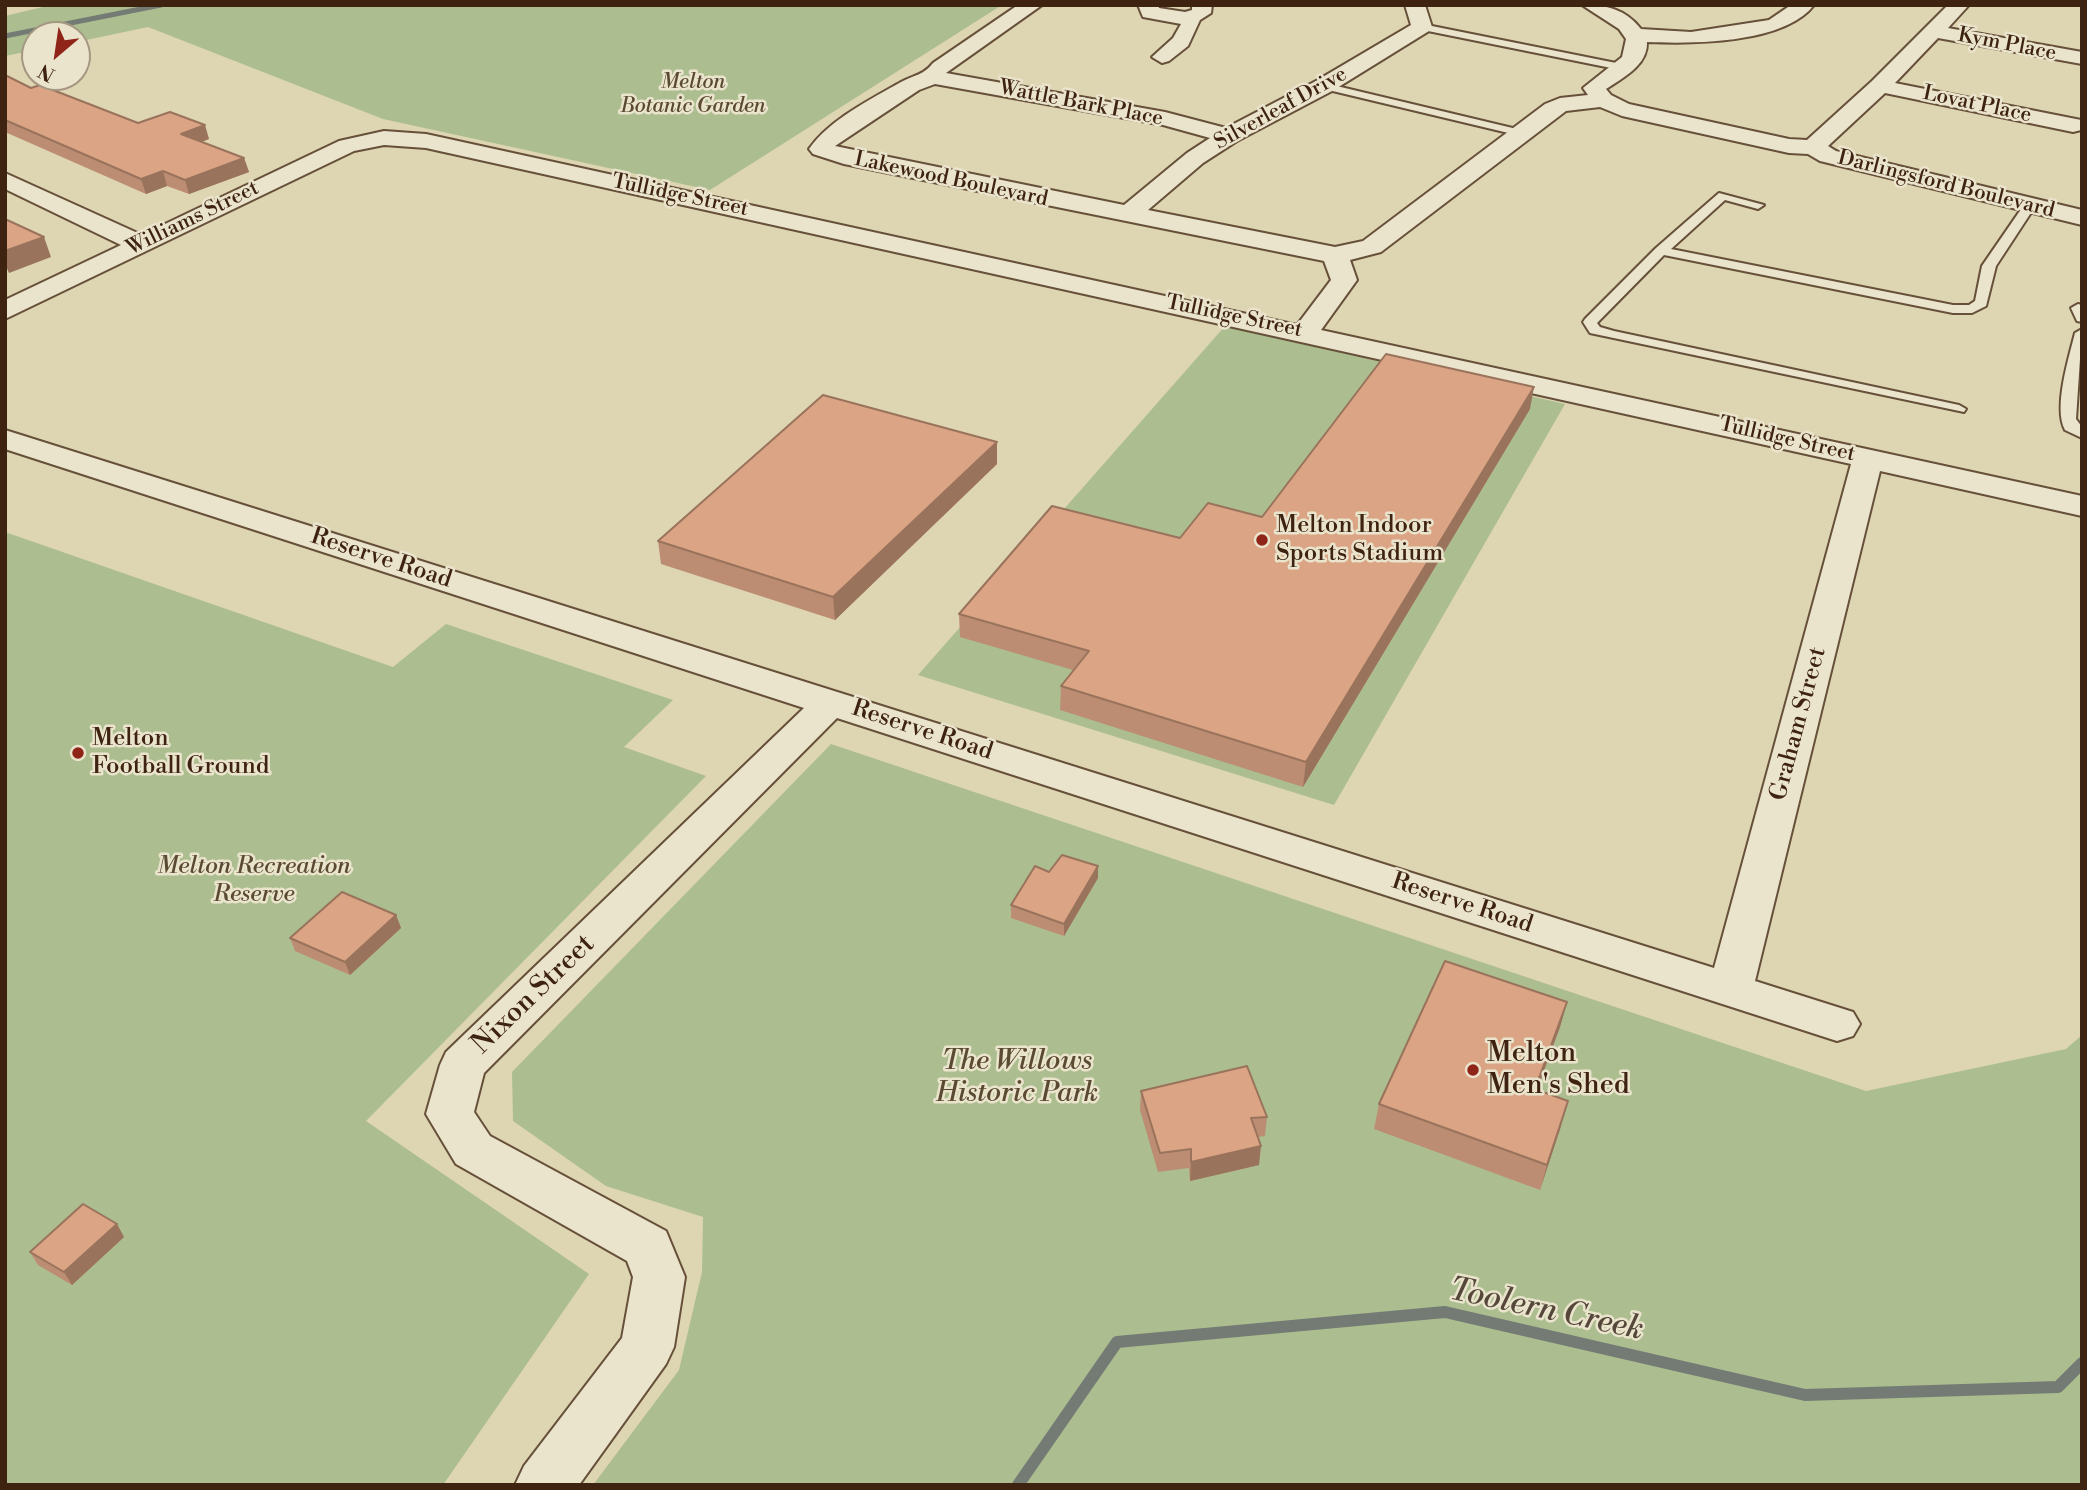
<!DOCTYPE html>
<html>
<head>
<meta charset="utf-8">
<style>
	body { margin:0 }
	#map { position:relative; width:2087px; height:1490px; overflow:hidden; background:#ded5b2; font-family:"Libre Bodoni",serif }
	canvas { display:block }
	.frame { position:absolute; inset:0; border:7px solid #3f2311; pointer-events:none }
	.north { position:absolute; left:21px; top:21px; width:70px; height:70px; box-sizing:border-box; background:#eae4cd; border:2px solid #a69782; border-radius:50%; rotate:209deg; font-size:19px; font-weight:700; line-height:28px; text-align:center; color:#3f2311 }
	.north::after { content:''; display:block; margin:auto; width:24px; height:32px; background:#8f2418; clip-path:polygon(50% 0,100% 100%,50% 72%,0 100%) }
</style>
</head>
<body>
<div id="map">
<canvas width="2087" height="1490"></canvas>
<div class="frame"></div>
<div class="north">N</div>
</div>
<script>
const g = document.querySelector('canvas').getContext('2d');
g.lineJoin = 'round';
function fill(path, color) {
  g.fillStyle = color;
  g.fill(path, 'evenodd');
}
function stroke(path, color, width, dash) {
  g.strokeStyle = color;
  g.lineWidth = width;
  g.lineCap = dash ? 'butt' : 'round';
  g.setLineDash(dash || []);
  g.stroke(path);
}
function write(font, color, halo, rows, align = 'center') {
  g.font = font + ' "Libre Bodoni",serif';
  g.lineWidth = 5;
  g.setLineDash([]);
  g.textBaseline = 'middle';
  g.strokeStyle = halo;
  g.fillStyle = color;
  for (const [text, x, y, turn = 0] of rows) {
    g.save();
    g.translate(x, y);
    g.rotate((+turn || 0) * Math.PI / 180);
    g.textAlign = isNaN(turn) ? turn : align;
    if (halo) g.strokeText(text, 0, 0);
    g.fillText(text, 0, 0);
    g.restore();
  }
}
fill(new Path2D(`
	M 51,5 L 1002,5 L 710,190 L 383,119 L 148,27 L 77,42 L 77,35 L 35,35 L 35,50 L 5,56 L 5,16 Z
	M 1225,326 L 1565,404 L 1334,805 L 918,675 Z
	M 5,532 L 393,667 L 446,624 L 673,700 L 624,747 L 706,776 L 366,1121 L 589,1274 L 443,1485 L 5,1485 Z
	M 831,744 L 1866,1091 L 2066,1049 L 2082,1035 L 2082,1485 L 593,1485 L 679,1370 L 702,1272 L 703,1217 L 606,1186 L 513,1121 L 512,1072 Z`), '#acbe90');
stroke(new Path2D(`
	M 5,36 L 161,5`), '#747b74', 5);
stroke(new Path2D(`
	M 1018,1485 L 1117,1342 L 1445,1312 L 1805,1395 L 2058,1387 L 2082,1363`), '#747b74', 12);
const lane = new Path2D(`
	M 1422,24 L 1621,64 L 1626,67 L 1621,70 L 1418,29 L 1418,25 Z
	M 1324,83 L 1521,130 L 1527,133 L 1521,136 L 1320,88 L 1319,86 Z
	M 1719,193 L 1764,205 L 1758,209 L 1725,200 L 1671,249 L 1953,305 L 1969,305 L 1975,301 L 1982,266 L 2026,202 L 2034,202 L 2036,205 L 1996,266 L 1986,306 L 1972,313 L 1953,313 L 1664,255 L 1597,323 L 1600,327 L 1614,331 L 1959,405 L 1966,409 L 1964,412 L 1590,333 L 1583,322 L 1585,319 L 1656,248 Z
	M 2078,304 L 2082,305 L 2082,322 L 2077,321 L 2071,308 Z
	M 2082,329 L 2076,419 L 2082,427 L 2082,438 L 2065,430 C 2053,408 2069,357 2075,333 Z`);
const street = new Path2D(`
	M 1018,5 L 1042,5 L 946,73 L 1165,112 L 1226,128 L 1316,81 L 1411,25 L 1405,5 L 1425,5 L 1432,27 L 1429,31 L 1332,91 L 1237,141 L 1203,163 L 1148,210 L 1335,247 L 1363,241 L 1545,104 L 1560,98 L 1588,95 L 1583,88 L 1622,57 L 1626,39 L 1619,29 L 1582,5 C 1607,5 1625,9 1641,29 L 1691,32 L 1769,20 L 1791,5 L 1814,5 C 1784,44 1692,44 1647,42 C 1648,65 1623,78 1606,89 L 1611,95 L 1629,104 L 1789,139 L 1807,140 L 1872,81 L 1948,5 L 1969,5 L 1948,28 L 2082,52 L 2082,64 L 1938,38 L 1895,83 L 2081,120 L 2081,130 L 2073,132 L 1885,93 L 1828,146 L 1836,151 L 2082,210 L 2082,225 L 1820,161 L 1808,154 L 1789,153 L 1622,116 L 1600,107 L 1566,111 L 1381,252 L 1350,260 L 1357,280 L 1321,330 L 2082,496 L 2082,516 L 1880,471 L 1755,981 L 1853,1012 L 1860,1024 L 1853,1036 L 1837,1041 L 837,718 L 484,1073 L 474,1112 L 490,1136 L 666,1231 L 685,1277 L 674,1347 L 666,1364 L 579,1485 L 515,1485 L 524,1466 L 622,1338 L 633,1277 L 627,1261 L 456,1164 L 426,1114 L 440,1065 L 446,1052 L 804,708 L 5,449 L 5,430 L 1714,968 L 1851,464 L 426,148 L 384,145 L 354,151 L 5,319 L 5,300 L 121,245 L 5,189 L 5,173 L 142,235 L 339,141 L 384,131 L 426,134 L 1297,325 L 1331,280 L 1324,261 L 844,164 L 813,154 L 809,149 C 829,120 871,99 901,82 C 914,75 924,75 933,63 ZM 935,84 L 1163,125 L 1210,138 L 1187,153 L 1124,205 L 835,146 L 919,90 Z
	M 1138,5 L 1158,5 L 1159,8 L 1185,12 L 1192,10 L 1192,5 L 1212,5 L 1211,13 L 1200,20 L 1188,46 L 1169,61 L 1162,63 L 1152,57 L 1173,38 L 1181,24 L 1143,17 Z`);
stroke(lane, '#675039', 4);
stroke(street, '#675039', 4);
fill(lane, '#eae4cd');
fill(street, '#eae4cd');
fill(new Path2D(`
	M 5,75 L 31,88 L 138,123 L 209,139 L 201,142 L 244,158 L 249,172 L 189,194 L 167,186 L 146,194 L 5,132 Z
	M 1530,409 L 1303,787 L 1060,710 L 1061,686 L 1073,670 L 960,637 L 959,614 L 1180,538 L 1262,517 Z
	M 997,442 L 997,464 L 835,620 L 661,564 L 658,541 Z
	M 1098,866 L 1098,878 L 1064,936 L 1011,918 L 1011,905 L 1049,872 Z
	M 396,915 L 401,928 L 350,975 L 295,951 L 290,938 Z
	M 1567,1002 L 1560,1027 L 1537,1090 L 1561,1126 L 1540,1190 L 1374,1129 L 1379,1104 Z
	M 1141,1091 L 1267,1117 L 1265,1136 L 1258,1137 L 1259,1165 L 1190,1181 L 1189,1168 L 1158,1172 L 1140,1110 Z
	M 124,1237 L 72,1285 L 38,1265 L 30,1252 Z`), '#bc8d72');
fill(new Path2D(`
	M 205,125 L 209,139 L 186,148 L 181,134 Z
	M 244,158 L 249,172 L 189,194 L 185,180 Z
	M 163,171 L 167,186 L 146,194 L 141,179 Z
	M 44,237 L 51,257 L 9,273 L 5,264 L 5,251 Z
	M 1534,387 L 1530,409 L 1303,787 L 1306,762 Z
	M 997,442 L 997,464 L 835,620 L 833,597 Z
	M 1098,866 L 1098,878 L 1064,936 L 1064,924 Z
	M 396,915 L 401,928 L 350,975 L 345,962 Z
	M 1567,1002 L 1560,1027 L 1528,1114 L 1535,1089 Z
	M 1568,1101 L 1561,1126 L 1540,1190 L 1547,1165 Z
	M 1261,1146 L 1259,1165 L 1190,1181 L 1191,1162 Z
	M 117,1224 L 124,1237 L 72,1285 L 64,1272 Z`), '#99735c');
const building = new Path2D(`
	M 5,75 L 31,88 L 40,85 L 138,123 L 170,112 L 205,125 L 181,134 L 244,158 L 185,180 L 163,171 L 141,179 L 5,120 Z
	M 5,219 L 44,237 L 5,251 Z
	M 1386,354 L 1534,387 L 1306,762 L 1061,686 L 1089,651 L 959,614 L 1052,506 L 1180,538 L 1208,503 L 1262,517 Z
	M 823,395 L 997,442 L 833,597 L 658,541 Z
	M 1062,855 L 1098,866 L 1064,924 L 1011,905 L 1035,866 L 1049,872 Z
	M 342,892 L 396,915 L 345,962 L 290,938 Z
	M 1445,961 L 1567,1002 L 1535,1089 L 1568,1101 L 1547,1165 L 1379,1104 Z
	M 1247,1066 L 1267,1117 L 1251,1118 L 1261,1146 L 1191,1162 L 1191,1149 L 1160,1153 L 1141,1091 Z
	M 83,1204 L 117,1224 L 64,1272 L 30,1252 Z`);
fill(building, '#dba484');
stroke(building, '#99735c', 2);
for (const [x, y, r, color] of [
	[1262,540,7,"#8f2418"],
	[78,753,7,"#8f2418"],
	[1473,1070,7,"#8f2418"]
]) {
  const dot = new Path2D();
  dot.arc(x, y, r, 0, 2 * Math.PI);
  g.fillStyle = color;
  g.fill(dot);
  stroke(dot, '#eae4cd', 2.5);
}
write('21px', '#3f2311', '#eae4cd', [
	["Kym Place",2007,45,11],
	["Wattle Bark Place",1081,104,11],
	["Lovat Place",1977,105,12],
	["Silverleaf Drive",1281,109,-29],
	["Lakewood Boulevard",951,180,12],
	["Darlingsford Boulevard",1946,185,14],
	["Tullidge Street",680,196,12],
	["Williams Street",193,219,-26],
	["Tullidge Street",1234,317,12],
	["Tullidge Street",1787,440,13]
]);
write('italic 21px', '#5a4a31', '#eae4cd', [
	["Melton",693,83],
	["Botanic Garden",693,107]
]);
write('24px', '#3f2311', '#eae4cd', [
	["Melton Indoor",1276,526],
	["Sports Stadium",1276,554],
	["Melton",92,739],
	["Football Ground",92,767]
], 'left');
write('24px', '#3f2311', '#eae4cd', [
	["Reserve Road",381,559,18],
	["Graham Street",1799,724,-75],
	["Reserve Road",922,731,18],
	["Reserve Road",1462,904,18]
]);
write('italic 24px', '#5a4a31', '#eae4cd', [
	["Melton Recreation",254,867],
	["Reserve",254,895]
]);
write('28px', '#3f2311', '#eae4cd', [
	["Nixon Street",534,995,-44]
]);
write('28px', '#3f2311', '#eae4cd', [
	["Melton",1487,1054],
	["Men's Shed",1487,1086]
], 'left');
write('italic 28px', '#5a4a31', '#eae4cd', [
	["The Willows",1017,1062],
	["Historic Park",1017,1094]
]);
write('italic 32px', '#55483a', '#eae4cd', [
	["Toolern Creek",1546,1311,12]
]);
</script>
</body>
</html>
